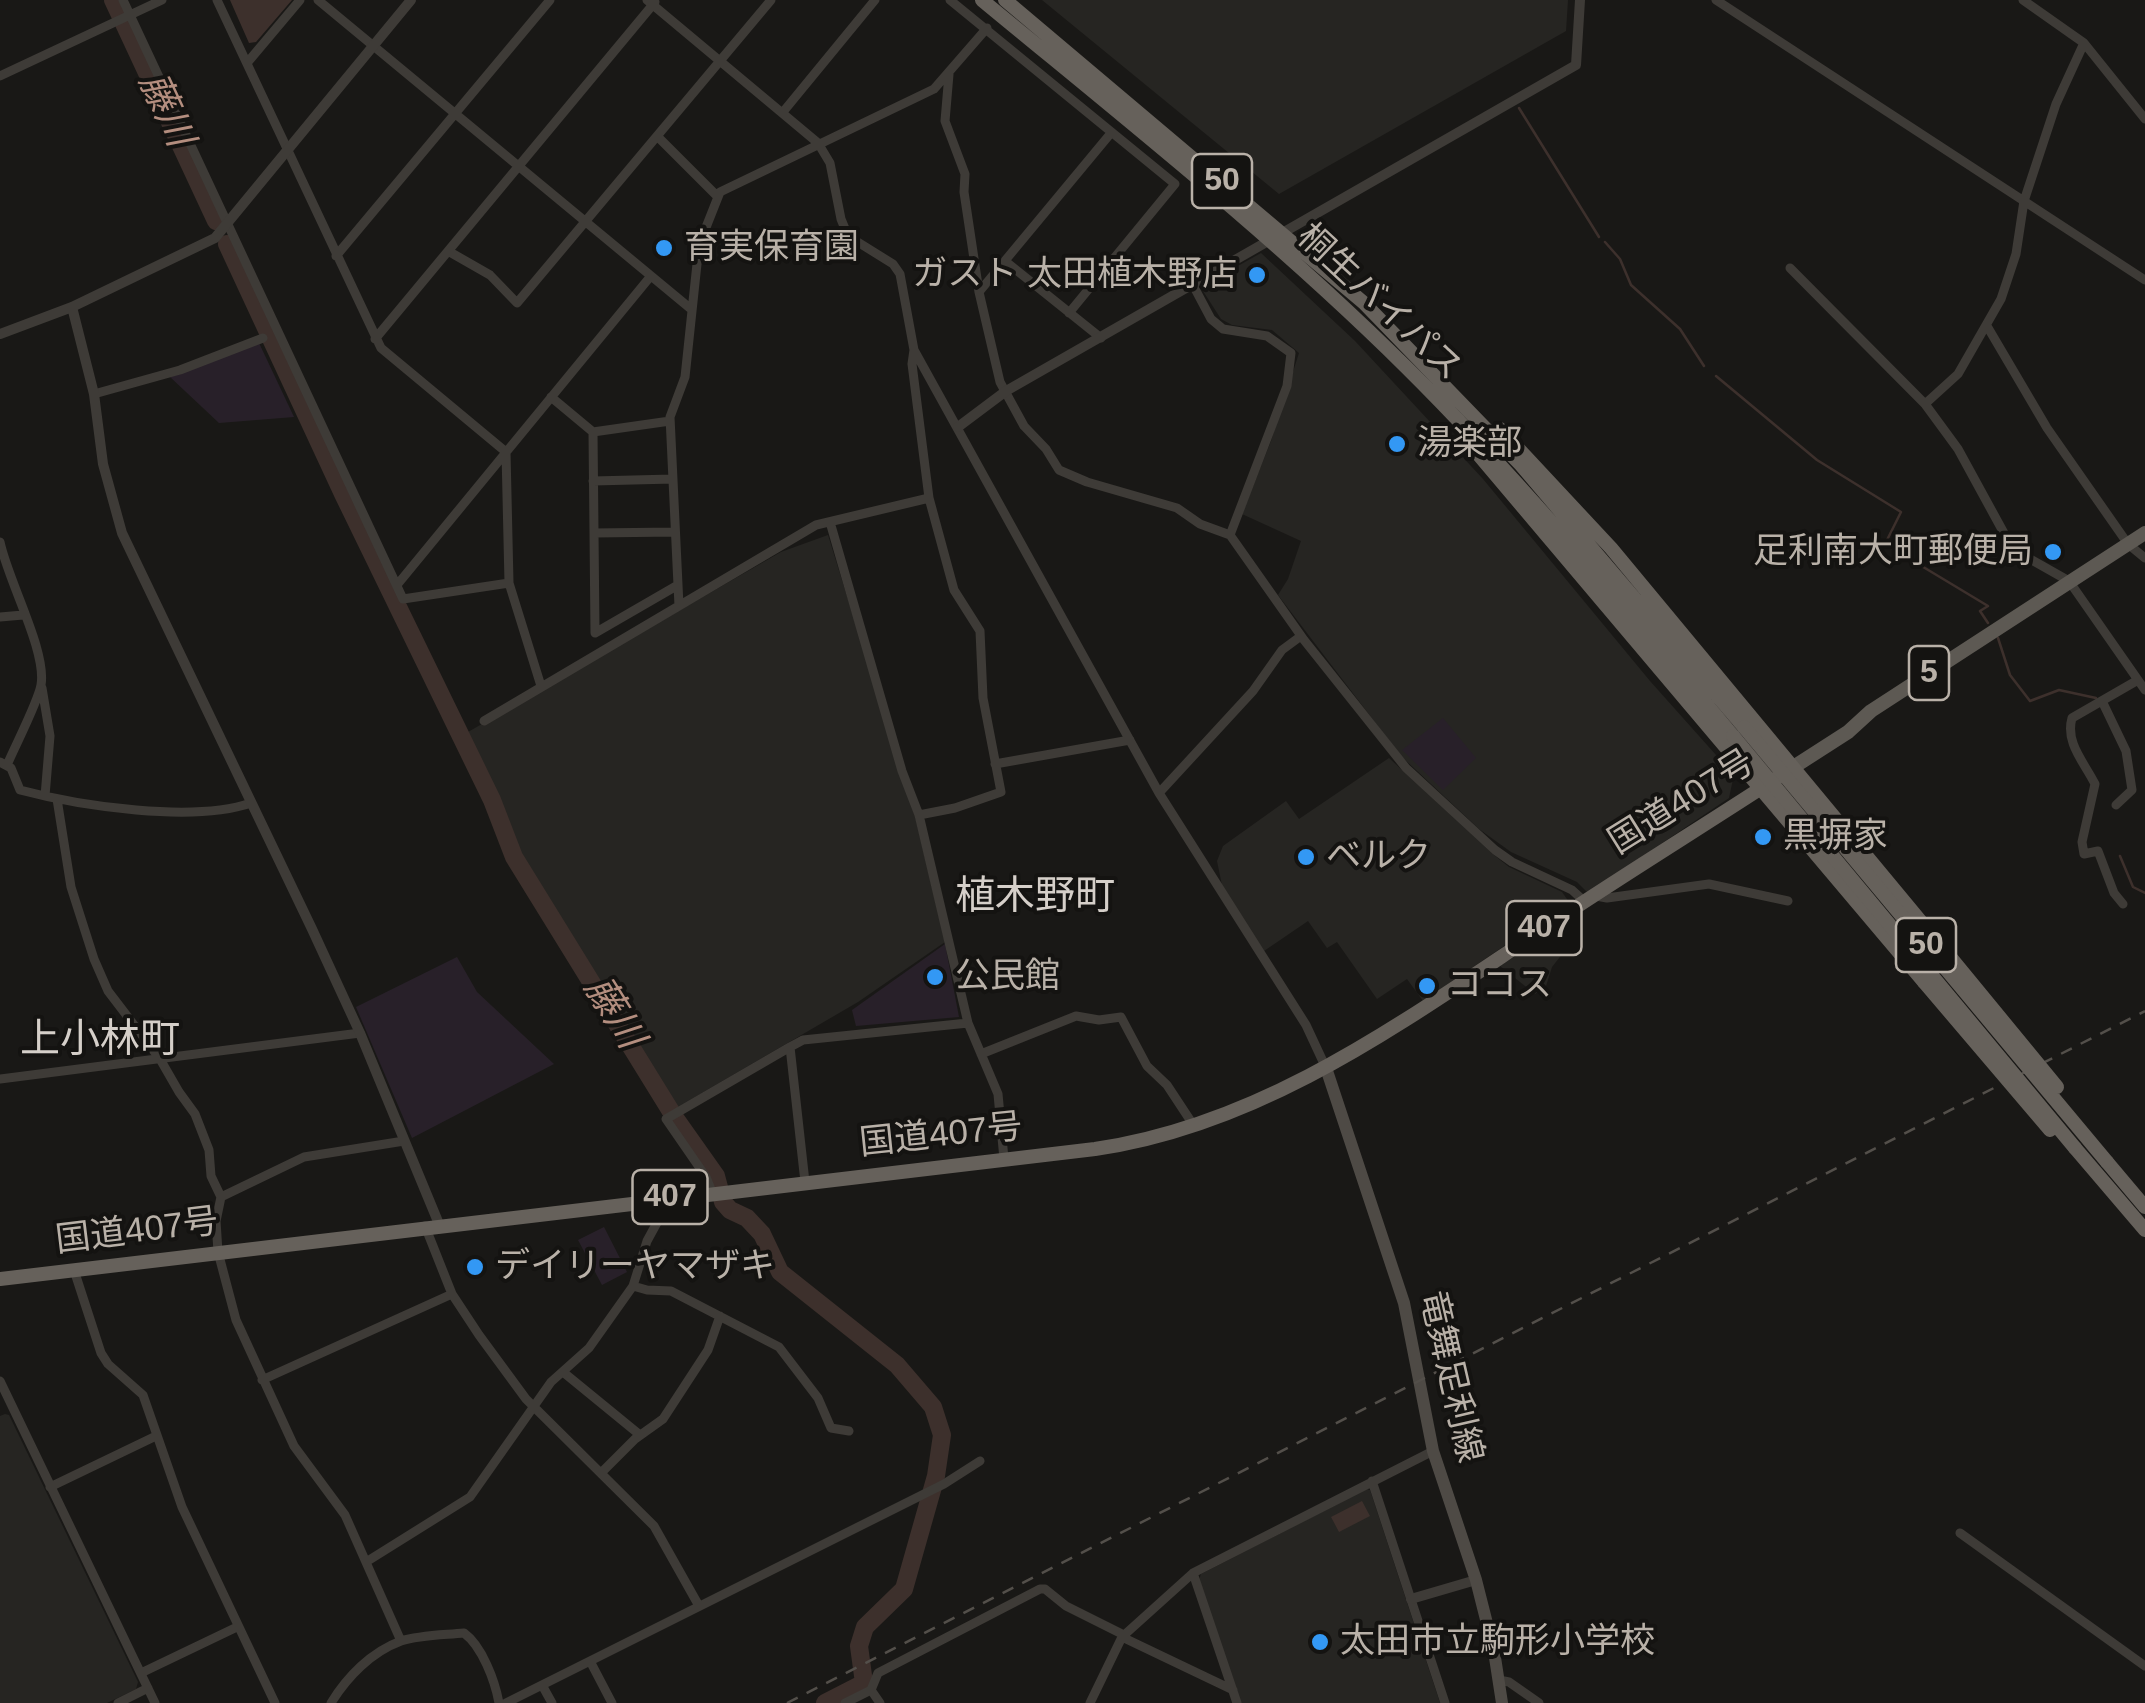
<!DOCTYPE html>
<html>
<head>
<meta charset="utf-8">
<style>
	body { margin:0 }
	canvas { display:block; background:#191816 }
</style>
</head>
<body>
<canvas width="2145" height="1703"></canvas>
<script>
const g = document.querySelector('canvas').getContext('2d');
g.lineJoin = 'round';
function fill(path, color) {
  g.fillStyle = color;
  g.fill(path, 'evenodd');
}
function stroke(path, color, width, dash) {
  g.strokeStyle = color;
  g.lineWidth = width;
  g.lineCap = dash ? 'butt' : 'round';
  g.setLineDash(dash || []);
  g.stroke(path);
}
function write(font, color, halo, rows, align = 'center') {
  g.font = font + ' Helvetica,"Noto Sans JP",sans-serif';
  g.lineWidth = 8;
  g.setLineDash([]);
  g.textBaseline = 'middle';
  g.strokeStyle = halo;
  g.fillStyle = color;
  for (const [text, x, y, turn = 0] of rows) {
    g.save();
    g.translate(x, y);
    g.rotate((+turn || 0) * Math.PI / 180);
    g.textAlign = isNaN(turn) ? turn : align;
    if (halo) g.strokeText(text, 0, 0);
    g.fillText(text, 0, 0);
    g.restore();
  }
}
fill(new Path2D(`
	M 1042,0 L 1568,0 L 1566,31 L 1279,194 Z
	M 1261,253 L 1355,341 L 1483,479 L 1650,681 L 1724,764 L 1733,779 L 1729,798 L 1588,893 L 1577,882 L 1511,852 L 1479,829 L 1400,755 L 1278,595 L 1288,579 L 1301,541 L 1242,514 L 1271,441 L 1299,353 L 1272,330 L 1232,325 L 1221,319 L 1203,291 L 1206,284 Z
	M 828,535 L 915,816 L 945,942 L 858,1002 L 676,1108 L 522,856 L 468,732 L 781,552 Z
	M 1389,758 L 1494,855 L 1509,867 L 1562,892 L 1569,902 L 1423,1001 L 1407,979 L 1377,999 L 1337,942 L 1327,948 L 1308,921 L 1264,951 L 1223,890 L 1217,861 L 1223,846 L 1286,801 L 1299,819 Z
	M 1583,912 L 1570,944 L 1552,967 L 1546,986 L 1535,994 L 1500,966 Z
	M 5,1414 L 9,1415 L 138,1682 L 136,1689 L 107,1703 L 0,1703 L 0,1416 Z
	M 1367,1489 L 1370,1490 L 1440,1703 L 1240,1703 L 1199,1580 L 1201,1574 Z`), '#262522');
fill(new Path2D(`
	M 259,343 L 294,417 L 219,423 L 169,376 Z
	M 1443,718 L 1476,758 L 1443,790 L 1402,750 Z
	M 945,944 L 959,1017 L 856,1026 L 852,1010 Z
	M 457,957 L 477,992 L 554,1064 L 412,1138 L 356,1007 Z
	M 604,1227 L 627,1272 L 602,1285 L 578,1240 Z`), '#282029');
fill(new Path2D(`
	M 230,0 L 292,0 L 256,42 L 249,43 Z
	M 1362,1501 L 1370,1516 L 1339,1532 L 1331,1517 Z`), '#3d302c');
stroke(new Path2D(`
	M 1519,108 L 1599,237
	M 1605,242 L 1620,259 L 1631,285 L 1680,329 L 1704,366
	M 1716,376 L 1817,460 L 1901,512 L 1885,544 L 1988,606 L 1980,611 L 1988,623
	M 1998,638 L 2010,675 L 2030,701 L 2059,690 L 2096,698
	M 2120,856 L 2133,887 L 2145,893`), '#3d302c', 2.5);
stroke(new Path2D(`
	M 113,0 L 216,221
	M 227,244 L 343,494 L 492,800 L 514,857 L 675,1118 L 716,1176 L 723,1202 L 730,1210 L 747,1218 L 762,1234 L 780,1272 L 897,1365 L 933,1407 L 942,1435 L 936,1476 L 904,1589 L 865,1627 L 859,1646 L 864,1683 L 825,1703`), '#3d302c', 18);
stroke(new Path2D(`
	M 123,0 L 403,599 L 509,583
	M 217,0 L 381,348 L 506,452 L 509,583 L 541,686
	M 318,0 L 691,309
	M 647,0 L 818,143 L 830,163 L 841,219 L 848,236 L 893,264 L 900,274 L 914,350 L 1159,793 L 1306,1025 L 1326,1068
	M 950,0 L 1175,184 L 1069,313
	M 1716,0 L 2145,280
	M 2023,0 L 2084,43 L 2145,119
	M 247,63 L 300,0
	M 949,74 L 945,121 L 965,174 L 964,192 L 979,292 L 1000,382 L 1024,426 L 1046,449 L 1059,470 L 1087,482 L 1177,508 L 1200,524 L 1230,535 L 1304,640 L 1406,768 L 1495,850 L 1512,862 L 1572,890 L 1584,901
	M 0,76 L 162,0
	M 783,112 L 875,0
	M 658,137 L 718,197
	M 448,251 L 490,275 L 517,303 L 771,0
	M 336,256 L 550,0
	M 1005,261 L 1101,338
	M 1790,268 L 1925,404 L 1958,449 L 2005,535 L 2023,555 L 2069,581 L 2145,690
	M 1193,285 L 1211,319 L 1223,329 L 1267,336 L 1291,353 L 1287,386 L 1230,535
	M 979,292 L 1111,133
	M 1987,326 L 2047,428 L 2128,544 L 2145,558
	M 375,339 L 655,2
	M 914,350 L 912,364 L 929,498 L 954,590 L 980,631 L 983,698 L 1001,792 L 955,808 L 919,815
	M 94,394 L 180,370 L 263,338
	M 551,397 L 593,432 L 595,633 L 678,585
	M 1925,404 L 1958,374 L 2001,299 L 2016,254 L 2024,201 L 2056,104 L 2084,43
	M 593,432 L 670,421
	M 593,481 L 673,479
	M 830,522 L 902,771 L 919,815 L 968,1023 L 998,1094 L 1004,1159
	M 594,533 L 675,532
	M 0,542 C 8,581 47,651 41,685 C 38,702 15,746 7,765
	M 397,585 L 650,277
	M 679,606 L 670,417 L 685,377 L 699,245 L 720,192 L 934,89 L 987,28
	M 0,617 L 23,615
	M 42,688 L 50,736 L 45,796
	M 2102,701 L 2126,751 L 2132,790 L 2116,805
	M 484,721 L 816,525 L 929,498
	M 0,762 L 11,768 L 20,790 C 80,806 193,823 251,803
	M 995,764 L 1130,740
	M 1159,793 L 1253,691 L 1282,650 L 1301,636
	M 57,799 L 71,887 L 94,959 L 108,991 L 160,1059 L 179,1092 L 195,1114 L 209,1150 L 211,1176 L 221,1197 L 216,1221 L 218,1252 L 236,1320 L 294,1446 L 345,1515 L 401,1641
	M 1596,896 L 1607,898 L 1709,884 L 1788,901
	M 2123,904 L 2114,893 L 2098,851 L 2084,854 L 2082,842 L 2095,784 C 2084,762 2065,743 2072,718 L 2138,680
	M 981,1054 L 1076,1016 L 1099,1020 L 1121,1017 L 1147,1066 L 1167,1085 L 1194,1126
	M 0,1079 L 360,1033
	M 805,1182 L 790,1047 L 803,1040 L 968,1023
	M 712,1192 L 706,1177 L 666,1119 L 790,1047
	M 221,1197 L 304,1157 L 404,1141
	M 425,1226 L 452,1294 L 479,1335 L 526,1399 L 654,1526 L 699,1606
	M 74,1270 L 101,1353 L 108,1364 L 143,1395 L 182,1507 L 275,1703
	M 633,1286 L 647,1290 L 671,1291 L 779,1347 L 818,1398 L 831,1428 L 849,1431
	M 563,1372 L 640,1435
	M 262,1380 L 452,1294
	M 0,1381 L 155,1703
	M 601,1473 L 635,1439 L 663,1419 L 708,1350 L 720,1316
	M 1372,1481 L 1445,1703
	M 50,1487 L 156,1436
	M 1960,1533 L 2145,1666
	M 366,1562 L 470,1497 L 551,1382 L 589,1348 L 633,1286 L 647,1241 L 671,1197
	M 1193,1573 L 1237,1703
	M 1122,1637 L 1233,1690
	M 590,1661 L 612,1703
	M 141,1673 L 237,1627
	M 1499,1680 L 1509,1682 L 1539,1703
	M 542,1685 L 552,1703
	M 871,1690 L 880,1703
	M 118,1703 L 148,1688
	M 331,1703 C 347,1677 371,1652 401,1641 C 420,1635 444,1635 464,1633 C 482,1646 495,1681 499,1703
	M 506,1703 L 944,1484 L 980,1461
	M 845,1703 L 871,1690 L 878,1673 L 1040,1589 L 1045,1589 L 1066,1606 L 1124,1635
	M 1090,1703 L 1122,1637 L 1193,1573 L 1433,1451`), '#3e3b37', 9);
stroke(new Path2D(`
	M 72,307 L 94,394 L 103,464 L 122,533 L 312,929 L 360,1033 L 439,1224
	M 0,334 L 72,307 L 215,238 L 411,0
	M 958,427 L 1006,391 L 1576,65 L 1580,0
	M 1411,1599 L 1476,1580`), '#3e3b37', 10);
stroke(new Path2D(`
	M 1326,1068 L 1404,1303 L 1433,1451 L 1476,1580 L 1494,1651 L 1502,1703`), '#4e4a45', 12);
stroke(new Path2D(`
	M 1792,768 L 1848,732 L 1871,711 L 2145,533`), '#5d5953', 14);
stroke(new Path2D(`
	M 982,0 C 1126,119 1274,236 1406,367 C 1523,483 1627,610 1733,736
	M 1005,0 L 1364,303 L 1521,465 L 1744,727
	M 1500,429 L 1611,548 L 1951,958
	M 1478,454 L 1924,982
	M 2075,1148 L 2145,1230
	M 2107,1162 L 2145,1207
	M 0,1279 L 1095,1149 C 1269,1124 1412,1015 1555,921 C 1633,869 1713,820 1792,768`), '#66615b', 14);
stroke(new Path2D(`
	M 787,1703 L 2145,1011`), '#534f4a', 2.5, [12, 10]);
stroke(new Path2D(`
	M 1744,727 L 2107,1162
	M 1733,736 L 2075,1148
	M 1951,958 L 2057,1087
	M 1924,982 L 2050,1130`), '#66615b', 14);
for (const [x, y, r, color] of [
	[664,248,10,"#3398f4"],
	[1257,275,10,"#3398f4"],
	[1397,444,10,"#3398f4"],
	[2053,552,10,"#3398f4"],
	[1763,837,10,"#3398f4"],
	[1306,857,10,"#3398f4"],
	[935,977,10,"#3398f4"],
	[1427,986,10,"#3398f4"],
	[475,1267,10,"#3398f4"],
	[1320,1642,10,"#3398f4"]
]) {
  const dot = new Path2D();
  dot.arc(x, y, r, 0, 2 * Math.PI);
  g.fillStyle = color;
  g.fill(dot);
  stroke(dot, '#141311', 4);
}
for (const [x, y, w] of [
	[1222,181,60],
	[1929,673,40],
	[1544,928,75],
	[1926,945,60],
	[670,1197,75]
]) {
  const box = new Path2D();
  box.roundRect(x - w / 2, y - 27, w, 54, 8);
  g.fillStyle = '#141311';
  g.fill(box);
  stroke(box, '#b9b1a8', 2.5);
}
write('bold 32px', '#b9b1a8', null, [
	["50",1222,181],
	["5",1929,673],
	["407",1544,928],
	["50",1926,945],
	["407",670,1197]
]);
write('35px', '#b9b1a8', '#141311', [
	["育実保育園",684,248],
	["ガスト 太田植木野店",1237,275,"right"],
	["湯楽部",1417,444],
	["足利南大町郵便局",2033,552,"right"],
	["黒塀家",1783,837],
	["ベルク",1326,857],
	["公民館",955,977],
	["ココス",1447,986],
	["デイリーヤマザキ",495,1267],
	["太田市立駒形小学校",1340,1642]
], 'left');
write('35px', '#b9b1a8', '#141311', [
	["桐生バイパス",1379,303,43],
	["国道407号",1682,803,-32],
	["国道407号",941,1136,-6],
	["国道407号",137,1232,-7],
	["竜舞足利線",1450,1377,77]
]);
write('italic 38px', '#b48e7f', '#141311', [
	["藤川",165,110,65],
	["藤川",613,1013,58]
]);
write('40px', '#d5cfc9', '#141311', [
	["植木野町",1035,898],
	["上小林町",100,1041]
]);
</script>
</body>
</html>
